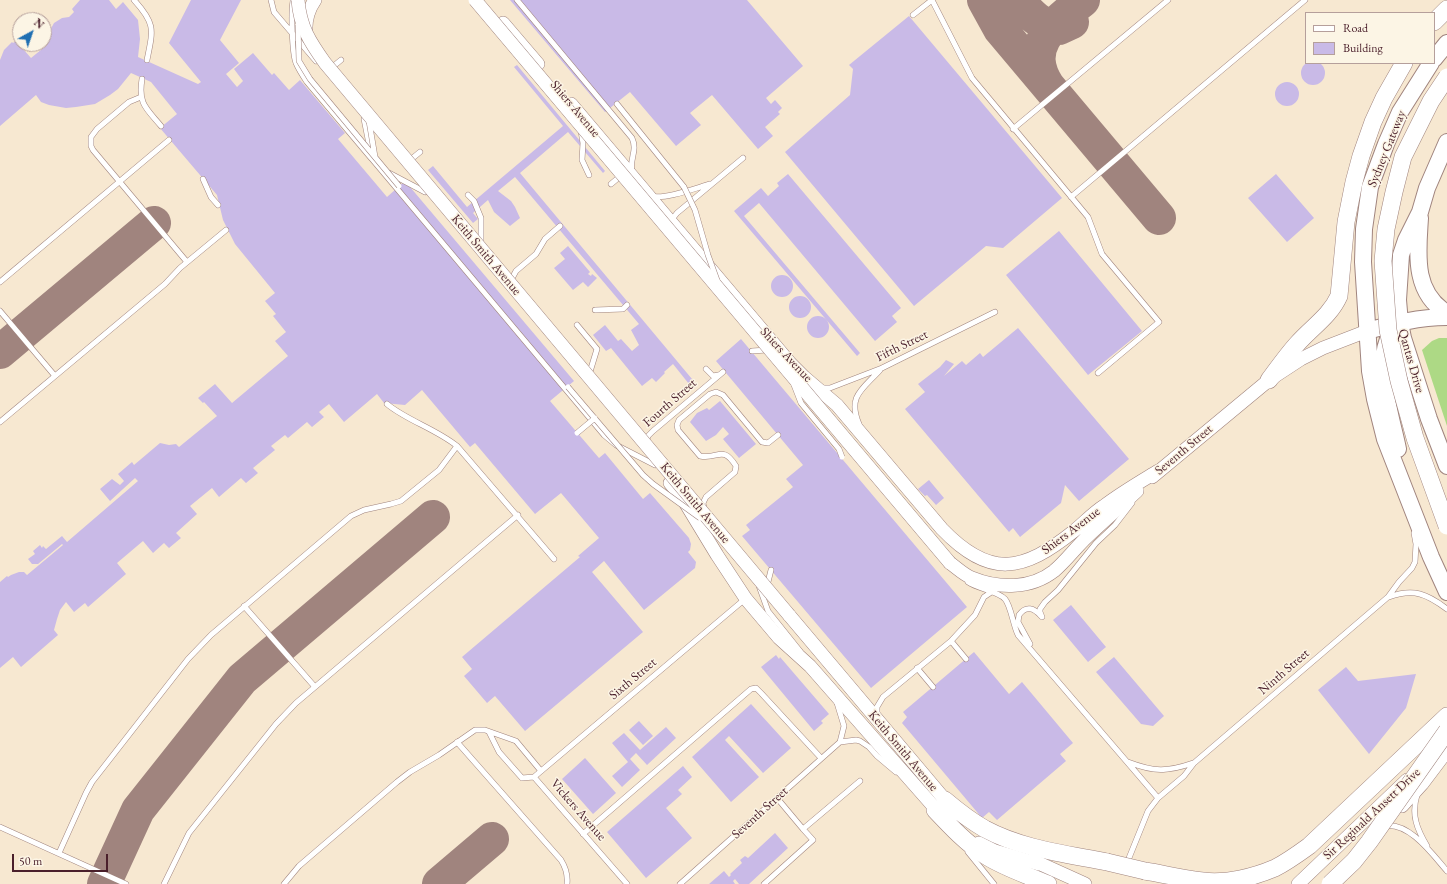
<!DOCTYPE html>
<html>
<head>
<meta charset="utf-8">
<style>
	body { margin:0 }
	#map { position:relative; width:1447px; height:884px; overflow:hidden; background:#f7e8d1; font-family:"EB Garamond",serif }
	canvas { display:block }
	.legend { position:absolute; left:1305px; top:12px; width:130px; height:52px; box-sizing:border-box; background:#fcf5e5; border:1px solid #b59f9b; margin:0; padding:5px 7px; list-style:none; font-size:12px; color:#4a1f2b }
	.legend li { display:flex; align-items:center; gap:8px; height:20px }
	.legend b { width:20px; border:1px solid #b59f9b }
	.north { position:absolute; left:12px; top:12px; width:40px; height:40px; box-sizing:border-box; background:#fcf5e5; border:1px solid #b59f9b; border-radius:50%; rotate:40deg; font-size:11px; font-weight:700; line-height:16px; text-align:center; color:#4a1f2b }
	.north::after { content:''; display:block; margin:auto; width:14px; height:18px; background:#1f6fb2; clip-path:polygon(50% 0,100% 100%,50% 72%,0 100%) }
	.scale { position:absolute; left:12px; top:854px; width:96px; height:18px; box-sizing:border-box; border:2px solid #4a1f2b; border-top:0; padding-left:5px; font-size:12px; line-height:14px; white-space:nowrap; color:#4a1f2b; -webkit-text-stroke:3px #fcf5e5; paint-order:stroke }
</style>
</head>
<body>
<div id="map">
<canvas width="1447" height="884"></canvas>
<ul class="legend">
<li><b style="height:5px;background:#fff"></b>Road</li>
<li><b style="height:11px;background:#c9bae7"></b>Building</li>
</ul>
<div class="north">N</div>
<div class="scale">50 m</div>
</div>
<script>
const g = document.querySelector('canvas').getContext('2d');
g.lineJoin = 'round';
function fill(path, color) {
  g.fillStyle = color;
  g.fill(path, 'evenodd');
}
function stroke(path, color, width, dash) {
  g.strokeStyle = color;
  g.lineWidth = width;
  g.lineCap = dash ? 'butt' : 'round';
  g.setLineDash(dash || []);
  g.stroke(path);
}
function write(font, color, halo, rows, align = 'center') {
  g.font = font + ' "EB Garamond",serif';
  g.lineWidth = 3;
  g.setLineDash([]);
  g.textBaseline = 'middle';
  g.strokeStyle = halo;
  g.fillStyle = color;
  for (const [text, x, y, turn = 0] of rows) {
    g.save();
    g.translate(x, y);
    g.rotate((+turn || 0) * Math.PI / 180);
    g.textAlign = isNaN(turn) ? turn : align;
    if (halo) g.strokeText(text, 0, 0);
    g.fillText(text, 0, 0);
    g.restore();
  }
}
fill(new Path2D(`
	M 1439,338 L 1447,338 L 1447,426 L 1422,350 L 1432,341 Z`), '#add985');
stroke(new Path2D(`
	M 984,0 L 1000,29 L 1159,218
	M 1019,0 C 1027,12 1043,28 1059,28 L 1072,22
	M 1048,86 C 1022,46 1055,23 1083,0
	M 0,352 L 154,223
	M 104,884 L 138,810 L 242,679 L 433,517
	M 439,884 L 492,839`), '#a0847e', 34);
fill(new Path2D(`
	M 80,0 L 109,0 L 116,9 L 123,2 L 138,20 L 140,39 L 138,57 L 198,84 L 201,82 L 169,43 L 191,0 L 241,0 L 220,40 L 239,63 L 226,74 L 237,87 L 243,81 L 234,69 L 253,53 L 272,75 L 274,73 L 289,90 L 300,80 L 345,133 L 338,139 L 387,197 L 405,181 L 574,381 L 550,401 L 599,458 L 605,453 L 643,499 L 650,493 L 689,538 L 691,544 L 690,550 L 688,552 L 696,562 L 695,568 L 644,610 L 604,561 L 592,572 L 643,632 L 525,731 L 495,696 L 487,703 L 464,676 L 472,669 L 462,657 L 580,557 L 578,556 L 599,538 L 561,493 L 535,514 L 475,443 L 470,447 L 422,390 L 405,405 L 384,403 L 377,394 L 344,422 L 329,404 L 319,412 L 324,417 L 312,427 L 307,422 L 288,438 L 285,435 L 271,446 L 275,450 L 253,468 L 258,473 L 246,483 L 241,478 L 219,497 L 212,488 L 190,506 L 197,514 L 176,533 L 181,538 L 169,548 L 164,543 L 153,553 L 143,541 L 117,563 L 126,574 L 88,607 L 85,603 L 74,612 L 66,602 L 60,610 L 57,619 L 54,630 L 58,635 L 21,667 L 13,657 L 0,668 L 0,582 L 7,576 L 8,577 L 11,575 L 19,572 L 24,572 L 27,575 L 63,545 L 62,544 L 38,564 L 32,564 L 28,559 L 35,554 L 33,551 L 40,545 L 42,548 L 43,546 L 46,549 L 62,536 L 67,542 L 138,481 L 135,478 L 110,501 L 100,489 L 112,479 L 120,485 L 124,481 L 118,474 L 132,462 L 134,465 L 160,443 L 169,445 L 176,444 L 179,447 L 217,416 L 204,402 L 203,403 L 198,398 L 215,384 L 232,403 L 288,356 L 275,341 L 286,332 L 273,316 L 276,314 L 265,301 L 275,293 L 235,244 L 223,220 L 217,195 L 160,128 L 177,114 L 151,82 L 131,73 L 118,89 L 110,95 L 95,104 L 76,107 L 66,108 L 49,105 L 41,102 L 36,95 L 0,126 L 0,60 L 4,50 L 12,42 L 13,43 L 16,41 L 31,58 L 47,45 L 44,41 L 44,38 L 48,34 L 54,23 L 62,18 L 69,17 L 74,12 L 72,9 Z
	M 510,0 L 747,0 L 803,66 L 766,98 L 771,104 L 775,100 L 782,108 L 778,112 L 780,114 L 765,127 L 773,136 L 758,149 L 712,95 L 690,113 L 701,125 L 676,146 L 630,92 L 605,112 Z
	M 909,16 L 1062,198 L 1003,248 L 986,246 L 914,306 L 785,152 L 850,95 L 853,69 L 849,65 Z
	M1301 73a12 12 0 1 1 24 0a12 12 0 1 1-24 0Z
	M 517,65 L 605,171 L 603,173 L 568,132 L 520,173 L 697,385 L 693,389 L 673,364 L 664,372 L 665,373 L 656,382 L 652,378 L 642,386 L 611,348 L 606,351 L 593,335 L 605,325 L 618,341 L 621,339 L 632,351 L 639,345 L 631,330 L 639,324 L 515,177 L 498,191 L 511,201 L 515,207 L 520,218 L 510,226 L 494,212 L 488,200 L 473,213 L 478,219 L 473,223 L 428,170 L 433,166 L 467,207 L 563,126 L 514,67 Z
	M1275 94a12 12 0 1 1 24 0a12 12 0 1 1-24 0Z
	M 788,174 L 901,308 L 892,316 L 897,322 L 875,341 L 759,203 L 744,216 L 860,353 L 857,356 L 734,211 L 761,188 L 768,196 L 779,186 L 777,183 Z
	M 1276,174 L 1314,218 L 1287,242 L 1248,198 Z
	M 1059,231 L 1142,331 L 1088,375 L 1006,275 Z
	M 568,246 L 590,272 L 588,274 L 591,276 L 592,274 L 597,278 L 588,287 L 583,282 L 573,290 L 554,268 L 565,259 L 560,253 Z
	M771 286a11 11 0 1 1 22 0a11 11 0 1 1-22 0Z
	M789 307a11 11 0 1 1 22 0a11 11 0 1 1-22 0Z
	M807 327a11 11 0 1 1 22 0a11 11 0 1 1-22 0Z
	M 1018,328 L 1129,459 L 1079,501 L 1065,485 L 1061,503 L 1020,537 L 1013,528 L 1009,532 L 905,409 L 925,392 L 918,384 L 940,367 L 946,360 L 954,364 L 944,376 L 962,361 L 966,365 L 980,353 L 983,357 Z
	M 741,339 L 967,607 L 871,688 L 742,536 L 750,530 L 746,525 L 793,487 L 786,479 L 803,465 L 716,361 Z
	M 720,401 L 756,444 L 739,458 L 723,439 L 729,434 L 723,427 L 716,435 L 706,441 L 690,422 L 697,413 L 707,408 L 709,410 Z
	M 929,480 L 944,498 L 936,505 L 927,495 L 925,496 L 918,489 Z
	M 1071,605 L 1106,647 L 1088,662 L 1053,620 Z
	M 974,652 L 1009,694 L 1022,682 L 1073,743 L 1060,754 L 1066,761 L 997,820 L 989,812 L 982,818 L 902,723 L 907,717 L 903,712 Z
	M 776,655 L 779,659 L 780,657 L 829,714 L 821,721 L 823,723 L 814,731 L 761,667 Z
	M 1114,657 L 1164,716 L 1153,726 L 1141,724 L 1096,672 Z
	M 1346,667 L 1358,681 L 1416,674 L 1406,708 L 1369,754 L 1318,690 Z
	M 751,704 L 791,748 L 763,773 L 729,736 L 725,740 L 759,777 L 731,802 L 692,757 Z
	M 639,721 L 653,736 L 643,745 L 629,730 Z
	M 666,727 L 676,738 L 647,765 L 636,753 L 630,759 L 640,770 L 622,787 L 612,776 L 628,762 L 612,743 L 624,733 L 640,750 Z
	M 585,758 L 616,793 L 593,814 L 562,779 Z
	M 683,766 L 692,777 L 678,790 L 682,794 L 666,808 L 692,838 L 646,878 L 607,832 Z
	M 775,833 L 788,848 L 749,884 L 739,884 L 735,879 L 733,881 L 735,884 L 709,884 L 724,871 L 729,877 L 731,875 L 730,874 L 742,863 L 740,860 L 745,856 L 748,858 Z`), '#c9bae7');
const service = new Path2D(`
	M 134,0 C 156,24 153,30 147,60
	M 271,0 L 274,12 L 316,61
	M 517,0 L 632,138 C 638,151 629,159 632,172
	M 932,0 L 972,78 L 1088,217 L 1102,254 L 1159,322 L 1098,373
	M 293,1 C 291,13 292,53 296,63 C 299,70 303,76 307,82 L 371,158
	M 913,15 L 932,0
	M 330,69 L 341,60
	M 142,79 C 138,104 146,108 161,126
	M 141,97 L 129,102 L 97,129 L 91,137 L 91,146 L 93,150 L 187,262
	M 617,104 L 684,187
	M 364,119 L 372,159 L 604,435 L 616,445 L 655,465
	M 1013,129 L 1168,0
	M 581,131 L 583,143 L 582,160 L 589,175
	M 409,161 L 420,152
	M 389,173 L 425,192
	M 203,179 L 211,197 L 218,205
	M 611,184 L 623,174
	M 468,195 L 474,201 L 481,218 L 481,244
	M 652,196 C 664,200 696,188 710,184
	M 1071,197 L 1305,0
	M 673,221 L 673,218 L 677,213 L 743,158
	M 0,282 L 169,140
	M 510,282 L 516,271 L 536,254 L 545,239 L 560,226
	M 595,310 L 623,309 L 627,305
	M 0,311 L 55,376
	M 577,325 L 597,349 L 589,375
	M 752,351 L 767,350
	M 706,369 L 713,376 L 718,375
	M 821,388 L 830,388 L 882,368 L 995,312
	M 387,404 C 406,420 436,429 457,446 L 554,559
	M 0,422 L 165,284 L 180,268 L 226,230
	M 859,424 C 847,396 863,389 880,370
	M 646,442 L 648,436 L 653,431 L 723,372
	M 704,508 L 703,503 L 706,497 L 735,472 L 736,466 C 722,444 718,460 700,456 L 678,430 L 677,425 L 679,420 L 710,394 L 716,392 L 723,395 L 762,442 L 768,443 L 778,435
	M 968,582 C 978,589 998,591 1005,599 C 1011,606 1013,625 1018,635 L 1158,798
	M 759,586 L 768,611 L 800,651
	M 767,586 L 771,570
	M 1389,597 C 1414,588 1427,594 1447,609
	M 244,606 L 315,687
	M 1042,617 L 1040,612 L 1040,609 L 1045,602 L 1058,590 L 1096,543 L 1115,525 L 1132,503
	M 951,641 L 966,659
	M 1030,644 L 1018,622 L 1019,615 C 1026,605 1034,608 1041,616
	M 917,668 L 933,687
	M 877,715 L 877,707 L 883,697 L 951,641 L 975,615 L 984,597 L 993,591
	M 489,732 L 499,752 L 522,778 L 534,777
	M 457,742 L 561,860 C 566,868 568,875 567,884
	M 840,742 L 856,740 L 860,741 L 869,747 L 877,756 L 896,772
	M 1128,762 C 1154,772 1167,772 1193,763
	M 534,777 L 745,599
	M 534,777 L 627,884
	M 1417,795 C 1411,815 1417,829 1427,846
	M 777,798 L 803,829 L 860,781
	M 1384,826 C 1409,821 1433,855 1447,871
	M 0,827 L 126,884
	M 583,834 L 751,689 L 756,688 L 761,693 L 821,758
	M 968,852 L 994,884
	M 59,853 L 86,793 L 92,782 L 188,659 L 211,635 L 351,516 L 364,510 L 391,504 L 401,501 L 439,470 L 457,446
	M 1129,858 L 1148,811 L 1158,798 L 1184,776 L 1194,763 L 1388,597 L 1399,582 L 1412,568 L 1415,562 L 1416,544 L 1414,533
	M 164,884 L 189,833 L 276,724 L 296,703 L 518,515
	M 284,884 L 299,866 L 397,782 L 410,772 L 439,755 L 475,730 L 485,730 L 516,741 L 541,771
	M 680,884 L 840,742 L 844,726 L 837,703
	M 764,884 L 813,840 L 803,829`);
const tertiary = new Path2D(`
	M 503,23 L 538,64
	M 306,34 C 305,22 308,10 315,0
	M 571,104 L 790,363 L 804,377 L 837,405 L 942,529 C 990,579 1023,572 1074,531 C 1084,523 1093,513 1104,506 C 1121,493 1140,482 1158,471
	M 1152,477 L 1269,380 L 1301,359 L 1323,348 L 1367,331
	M 670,483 L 683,499 L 717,555 L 746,599 L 779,638 L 810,666 L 941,815
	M 950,563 C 957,568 964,575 972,578 C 999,589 1031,589 1054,571 C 1066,561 1076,547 1088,536 C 1104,521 1121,506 1137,491
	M 789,615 L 951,807
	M 1402,806 L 1422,784 L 1447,751
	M 979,843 L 995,851 L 1039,864
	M 1032,860 L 1085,884
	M 1298,884 L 1407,780`);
const primary = new Path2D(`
	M 1434,59 L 1447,43
	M 1431,63 L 1400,112 L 1386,144 L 1370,187 L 1364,229 L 1363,262 L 1370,371 L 1375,399 L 1385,439 L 1431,557 L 1447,592
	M 1447,142 L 1427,188 L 1420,212 L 1406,240 L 1401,255 L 1398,300 L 1400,323 L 1403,338 L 1429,419 L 1447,466
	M 1420,218 C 1418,252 1412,292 1447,313
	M 1367,331 C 1393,324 1419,317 1447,317
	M 1391,333 C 1373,365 1391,414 1398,449`);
const trunk = new Path2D(`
	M 1434,22 L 1447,9
	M 1269,380 C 1278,368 1287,355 1297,344 C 1312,327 1330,316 1339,296 L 1346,222 L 1354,182 L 1361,156 L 1373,122 L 1384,98 L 1404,63
	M 945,800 C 958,811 971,821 985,829 C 1022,849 1067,854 1107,862
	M 935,810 C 951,827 967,844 986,856 C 1005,868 1027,875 1048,884
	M 1145,871 C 1164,874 1183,879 1203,881 C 1226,884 1254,877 1275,868 C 1287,862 1298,854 1309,846 L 1447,716`);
stroke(service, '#a0847e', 6);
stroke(tertiary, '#a0847e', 14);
stroke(primary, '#a0847e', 18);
stroke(trunk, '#a0847e', 18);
stroke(service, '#fff', 5);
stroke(tertiary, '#fff', 13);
stroke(primary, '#fff', 16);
stroke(trunk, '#fff', 17);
const serviceBridge = new Path2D(`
	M 298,25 L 299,61 L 310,79 L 399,186
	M 369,121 L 375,157
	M 684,187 L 695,210 L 708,255 L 717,280
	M 794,385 L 801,403 L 839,449 L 842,457
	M 568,387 L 643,475 L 653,484 L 700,518
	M 577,433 L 595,418`);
const tertiaryBridge = new Path2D(`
	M 298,0 C 300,27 310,42 325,63 L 789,615
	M 475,0 L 950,563`);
const trunkBridge = new Path2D(`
	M 1447,77 L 1431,101 L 1403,157 L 1394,192 L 1386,229 L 1383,261 L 1388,330 L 1399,381 L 1415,438 L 1447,526
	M 1107,862 L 1145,871
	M 1330,884 L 1354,861 L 1369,842 L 1447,731`);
stroke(serviceBridge, '#a0847e', 6, []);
stroke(tertiaryBridge, '#a0847e', 14, []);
stroke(trunkBridge, '#a0847e', 18, []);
stroke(serviceBridge, '#fff', 5);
stroke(tertiaryBridge, '#fff', 13);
stroke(trunkBridge, '#fff', 17);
write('13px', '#4a1f2b', '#fcf5e5', [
	["Shiers Avenue",575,109,50],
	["Sydney Gateway",1387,149,-68],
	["Keith Smith Avenue",486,255,50],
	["Fifth Street",902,346,-26],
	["Shiers Avenue",786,355,47],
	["Qantas Drive",1411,361,74],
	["Fourth Street",670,403,-41],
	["Seventh Street",1184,450,-40],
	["Keith Smith Avenue",695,503,50],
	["Shiers Avenue",1071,531,-37],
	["Ninth Street",1284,672,-41],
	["Sixth Street",633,679,-40],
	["Keith Smith Avenue",903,751,50],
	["Vickers Avenue",578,810,49],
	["Seventh Street",760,813,-42],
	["Sir Reginald Ansett Drive",1372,814,-43]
]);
</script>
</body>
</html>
